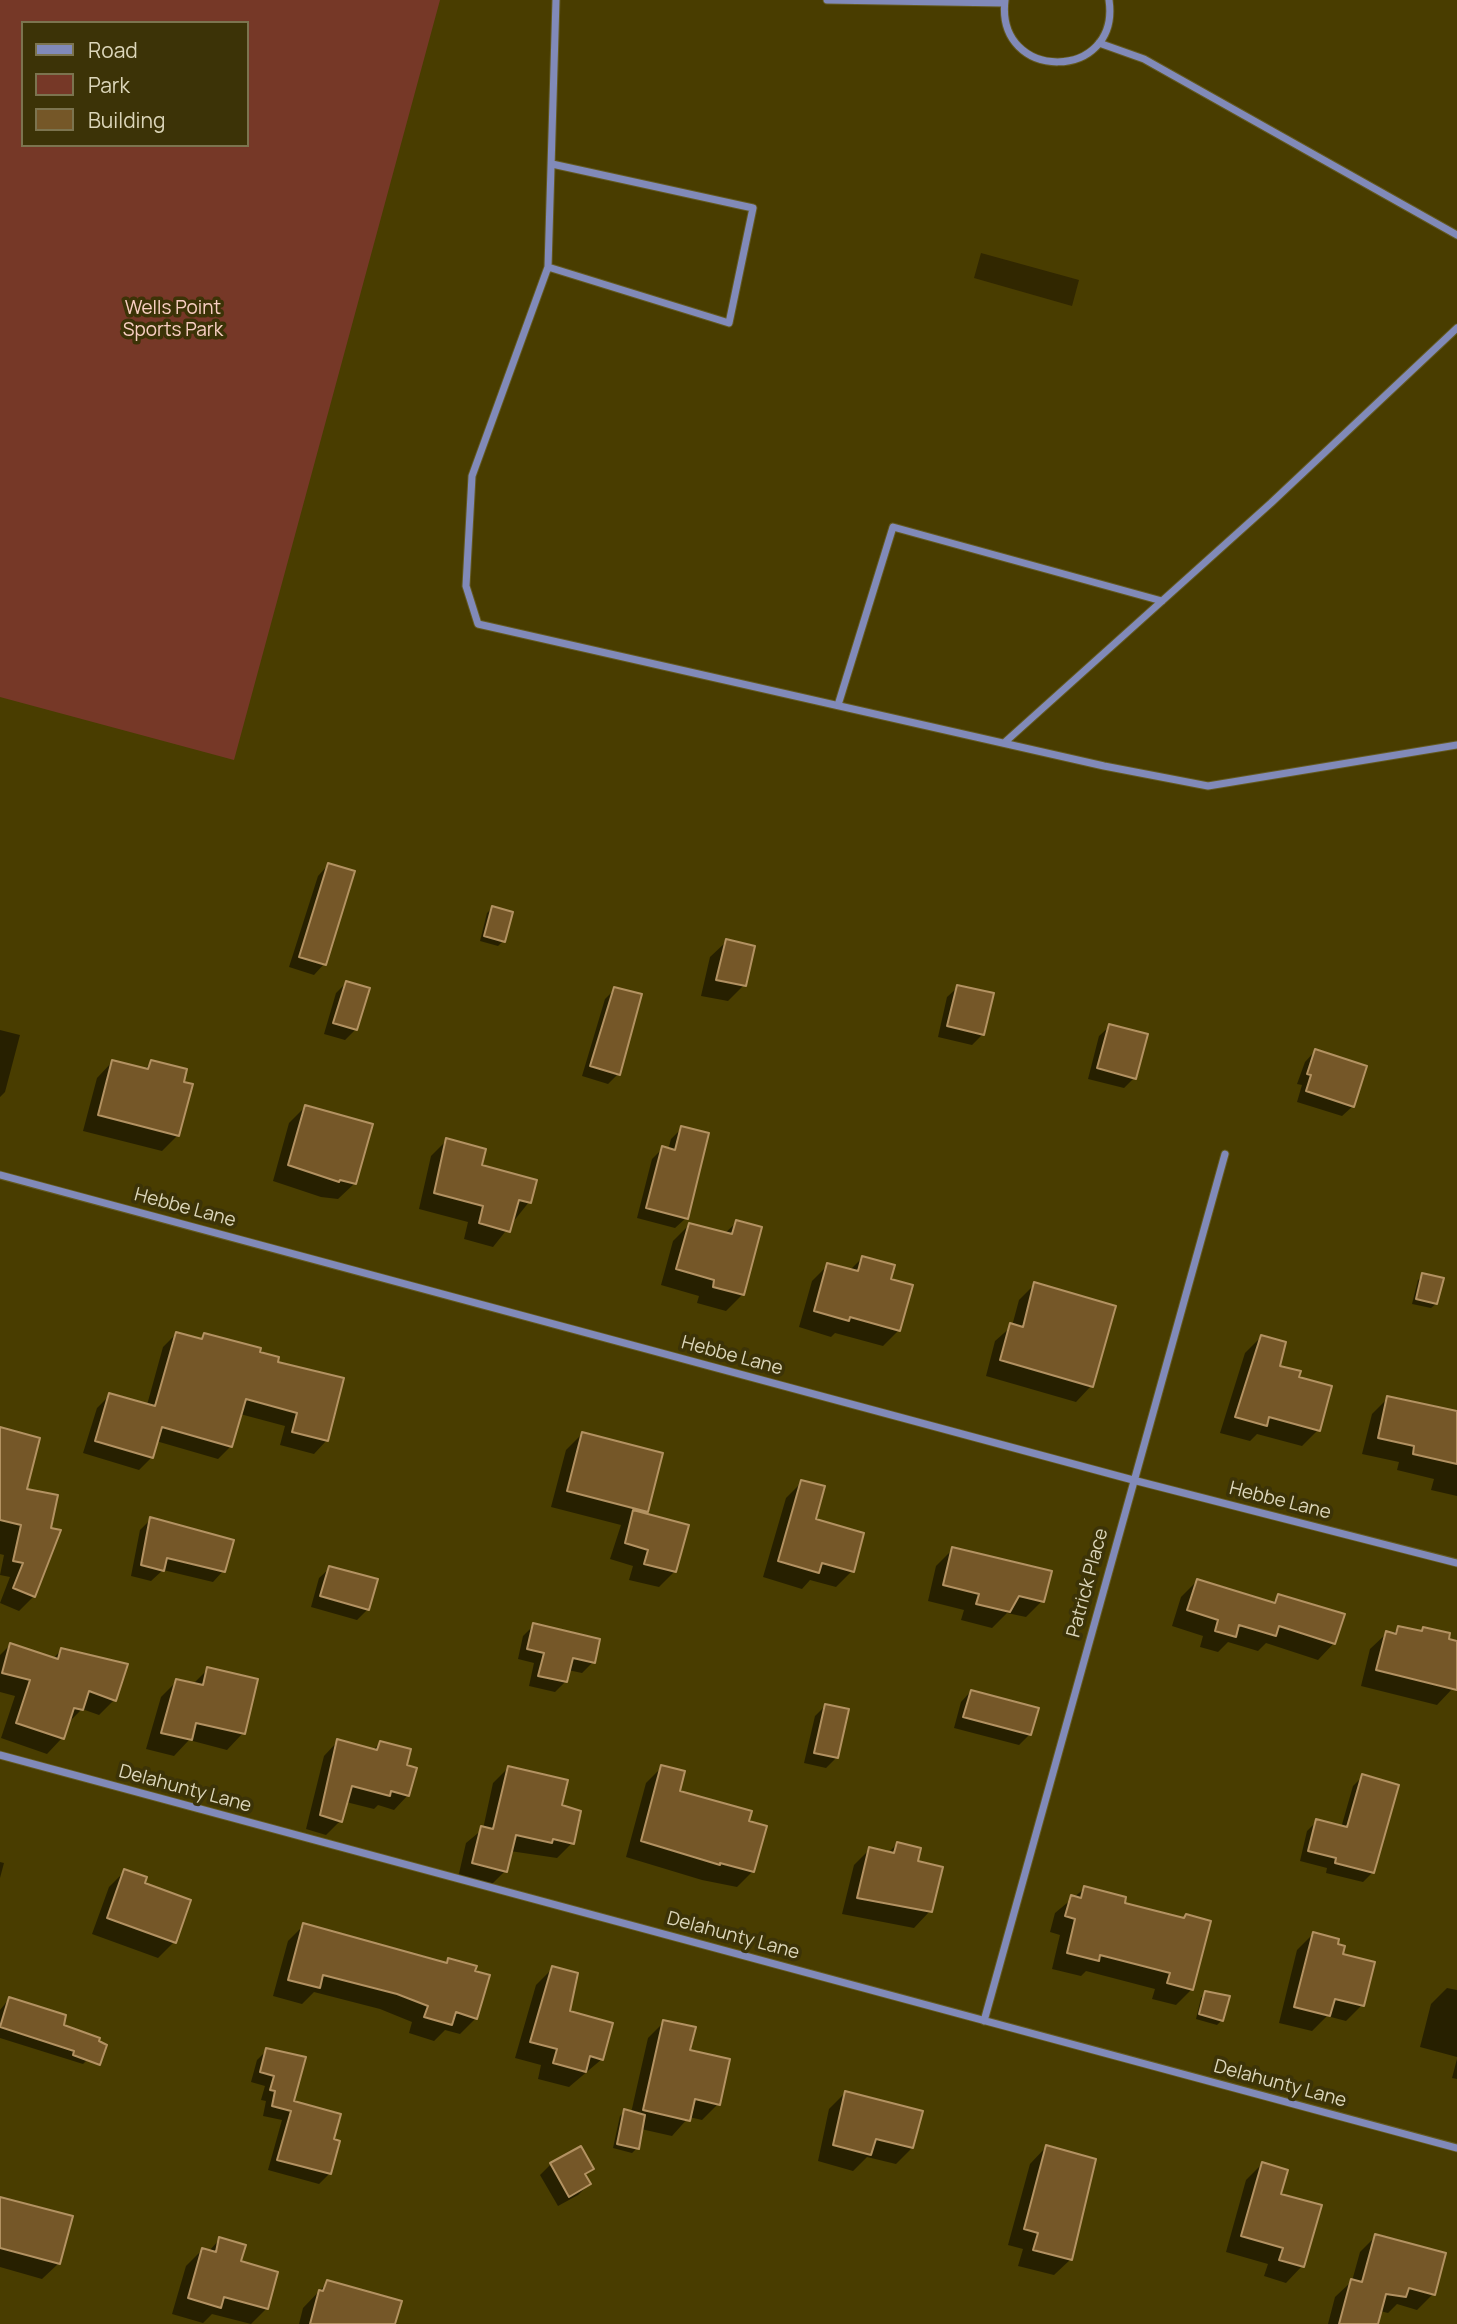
<!DOCTYPE html>
<html>
<head>
<meta charset="utf-8">
<style>
	body { margin:0 }
	#map { position:relative; width:1457px; height:2324px; overflow:hidden; background:#493d00; font-family:Manrope,sans-serif }
	canvas { display:block }
	.legend { position:absolute; left:21px; top:21px; width:228px; height:126px; box-sizing:border-box; background:#3c3307; border:2px solid #7c744f; margin:0; padding:9px 12px; list-style:none; font-size:21px; color:#dcd6ba }
	.legend li { display:flex; align-items:center; gap:14px; height:35px }
	.legend b { width:35px; border:2px solid #7c744f }
</style>
</head>
<body>
<div id="map">
<canvas width="1457" height="2324"></canvas>
<ul class="legend">
<li><b style="height:9px;background:#818ab9"></b>Road</li>
<li><b style="height:19px;background:#763827"></b>Park</li>
<li><b style="height:19px;background:#755728"></b>Building</li>
</ul>
</div>
<script>
const g = document.querySelector('canvas').getContext('2d');
g.lineJoin = 'round';
function fill(path, color) {
  g.fillStyle = color;
  g.fill(path, 'evenodd');
}
function stroke(path, color, width, dash) {
  g.strokeStyle = color;
  g.lineWidth = width;
  g.lineCap = dash ? 'butt' : 'round';
  g.setLineDash(dash || []);
  g.stroke(path);
}
function write(font, color, halo, rows, align = 'center') {
  g.font = font + ' Manrope,sans-serif';
  g.lineWidth = 7;
  g.setLineDash([]);
  g.textBaseline = 'middle';
  g.strokeStyle = halo;
  g.fillStyle = color;
  for (const [text, x, y, turn = 0] of rows) {
    g.save();
    g.translate(x, y);
    g.rotate((+turn || 0) * Math.PI / 180);
    g.textAlign = isNaN(turn) ? turn : align;
    if (halo) g.strokeText(text, 0, 0);
    g.fillText(text, 0, 0);
    g.restore();
  }
}
fill(new Path2D(`
	M 0,0 L 440,0 L 234,760 L 0,697 ZM 23,23 L 247,23 L 247,145 L 23,145 Z`), '#763827');
fill(new Path2D(`
	M 981,253 L 1079,280 L 1072,306 L 974,278 Z`), '#312700');
fill(new Path2D(`
	M 328,865 L 324,964 L 314,975 L 289,967 L 318,876 Z
	M 492,908 L 503,941 L 498,946 L 480,941 L 487,913 Z
	M 727,941 L 744,985 L 728,1001 L 701,996 L 710,957 Z
	M 346,983 L 356,1029 L 345,1040 L 324,1034 L 336,993 Z
	M 958,987 L 983,1034 L 972,1045 L 938,1037 L 947,997 Z
	M 615,989 L 618,1074 L 608,1084 L 582,1076 L 605,999 Z
	M 1110,1026 L 1134,1078 L 1124,1088 L 1088,1079 L 1099,1036 Z
	M 0,1030 L 20,1035 L 5,1092 L 0,1097 Z
	M 1315,1051 L 1353,1106 L 1342,1116 L 1297,1102 L 1302,1085 L 1297,1084 L 1305,1062 Z
	M 113,1061 L 144,1070 L 151,1062 L 178,1135 L 162,1151 L 83,1131 L 97,1078 Z
	M 305,1107 L 355,1183 L 338,1199 L 321,1197 L 273,1181 L 289,1123 Z
	M 682,1128 L 686,1218 L 675,1228 L 637,1218 L 652,1159 L 663,1148 L 668,1150 L 671,1139 Z
	M 447,1140 L 529,1202 L 493,1247 L 464,1239 L 468,1222 L 419,1209 L 431,1156 Z
	M 737,1222 L 760,1228 L 742,1295 L 726,1311 L 697,1303 L 699,1296 L 661,1285 L 673,1241 L 689,1225 L 724,1234 Z
	M 862,1258 L 889,1280 L 899,1330 L 883,1346 L 835,1333 L 831,1337 L 799,1327 L 812,1281 L 828,1265 L 849,1271 Z
	M 1423,1275 L 1436,1304 L 1431,1308 L 1412,1304 L 1418,1280 Z
	M 1035,1284 L 1091,1386 L 1076,1402 L 986,1376 L 995,1341 L 1012,1326 L 1019,1300 Z
	M 176,1334 L 199,1340 L 205,1335 L 258,1353 L 276,1363 L 327,1440 L 314,1454 L 280,1445 L 285,1426 L 240,1414 L 231,1446 L 218,1459 L 156,1441 L 152,1457 L 139,1470 L 83,1453 L 97,1408 L 110,1395 L 147,1405 L 163,1347 Z
	M 1261,1337 L 1278,1367 L 1297,1378 L 1318,1430 L 1302,1446 L 1257,1434 L 1250,1441 L 1220,1433 L 1245,1353 Z
	M 1388,1398 L 1457,1413 L 1457,1496 L 1431,1490 L 1434,1479 L 1397,1470 L 1399,1462 L 1362,1454 L 1372,1414 Z
	M 0,1429 L 25,1490 L 34,1596 L 19,1611 L 0,1603 L 10,1577 L 0,1575 L 4,1555 L 0,1554 Z
	M 582,1434 L 646,1511 L 643,1514 L 675,1571 L 659,1587 L 629,1580 L 633,1566 L 610,1559 L 621,1525 L 551,1507 L 566,1450 Z
	M 802,1482 L 814,1520 L 852,1571 L 836,1587 L 810,1580 L 802,1589 L 763,1577 L 786,1498 Z
	M 151,1519 L 223,1571 L 213,1582 L 163,1570 L 151,1581 L 131,1576 L 140,1530 Z
	M 953,1549 L 1042,1601 L 1026,1617 L 1007,1613 L 992,1628 L 961,1620 L 964,1610 L 928,1601 L 936,1566 Z
	M 330,1568 L 368,1609 L 357,1620 L 311,1607 L 319,1578 Z
	M 1197,1581 L 1271,1604 L 1279,1596 L 1334,1643 L 1318,1660 L 1266,1643 L 1258,1651 L 1228,1642 L 1218,1652 L 1200,1647 L 1203,1636 L 1172,1626 L 1181,1597 Z
	M 534,1625 L 593,1662 L 582,1673 L 568,1670 L 566,1681 L 555,1692 L 529,1686 L 534,1663 L 518,1659 L 523,1636 Z
	M 1399,1628 L 1419,1632 L 1423,1628 L 1457,1643 L 1457,1671 L 1453,1688 L 1437,1705 L 1361,1686 L 1370,1649 L 1387,1633 L 1392,1634 Z
	M 10,1645 L 53,1659 L 61,1650 L 114,1700 L 99,1715 L 82,1709 L 67,1724 L 62,1738 L 47,1754 L 1,1738 L 15,1696 L 0,1692 L 0,1655 Z
	M 208,1669 L 243,1733 L 227,1750 L 189,1740 L 174,1756 L 146,1749 L 161,1697 L 177,1681 L 193,1684 Z
	M 971,1691 L 1030,1734 L 1019,1745 L 954,1728 L 961,1702 Z
	M 826,1705 L 837,1757 L 826,1768 L 804,1763 L 815,1716 Z
	M 338,1741 L 373,1750 L 380,1743 L 405,1766 L 408,1795 L 394,1810 L 378,1805 L 374,1809 L 346,1802 L 340,1821 L 326,1835 L 306,1829 L 324,1756 Z
	M 662,1767 L 678,1793 L 747,1822 L 753,1871 L 737,1887 L 702,1880 L 626,1857 L 646,1783 Z
	M 508,1768 L 560,1806 L 572,1843 L 557,1858 L 510,1851 L 505,1871 L 490,1886 L 458,1878 L 466,1843 L 483,1829 L 493,1783 Z
	M 1363,1776 L 1373,1872 L 1363,1882 L 1326,1873 L 1327,1868 L 1300,1861 L 1307,1831 L 1317,1821 L 1341,1828 L 1353,1786 Z
	M 897,1844 L 916,1862 L 930,1911 L 914,1928 L 842,1914 L 854,1865 L 870,1849 L 888,1853 Z
	M 0,1862 L 4,1863 L 0,1878 Z
	M 125,1871 L 143,1884 L 174,1942 L 158,1958 L 92,1934 L 109,1887 Z
	M 1085,1888 L 1122,1904 L 1182,1920 L 1186,1916 L 1192,1989 L 1176,2005 L 1152,1999 L 1155,1989 L 1086,1971 L 1081,1976 L 1052,1969 L 1060,1935 L 1050,1932 L 1055,1913 Z
	M 304,1925 L 444,1964 L 449,1960 L 476,2018 L 460,2034 L 445,2030 L 434,2041 L 409,2033 L 412,2022 L 380,2009 L 314,1992 L 302,2004 L 273,1996 L 288,1941 Z
	M 1313,1934 L 1336,1946 L 1362,2005 L 1346,2021 L 1327,2016 L 1312,2031 L 1279,2023 L 1297,1950 Z
	M 553,1968 L 568,2012 L 602,2059 L 569,2087 L 538,2079 L 541,2065 L 515,2058 L 536,1985 Z
	M 1447,1988 L 1457,1990 L 1457,2057 L 1420,2047 L 1431,2004 Z
	M 1206,1993 L 1222,2020 L 1217,2025 L 1196,2019 L 1201,1998 Z
	M 9,1999 L 62,2026 L 91,2056 L 83,2064 L 0,2038 L 0,2010 Z
	M 664,2022 L 688,2051 L 718,2104 L 702,2120 L 689,2117 L 672,2136 L 641,2129 L 637,2148 L 632,2153 L 613,2148 L 620,2116 L 625,2111 L 631,2113 L 648,2038 Z
	M 267,2050 L 292,2102 L 332,2140 L 338,2142 L 329,2174 L 319,2184 L 268,2170 L 282,2120 L 263,2116 L 266,2101 L 261,2100 L 265,2086 L 251,2082 L 257,2060 Z
	M 1457,2059 L 1457,2079 L 1452,2078 Z
	M 845,2093 L 912,2148 L 896,2164 L 867,2157 L 853,2171 L 818,2161 L 829,2109 Z
	M 1046,2147 L 1071,2259 L 1054,2275 L 1018,2266 L 1023,2249 L 1008,2245 L 1030,2164 Z
	M 551,2164 L 592,2169 L 584,2176 L 589,2184 L 578,2195 L 558,2206 L 540,2175 Z
	M 1262,2164 L 1278,2195 L 1302,2266 L 1286,2283 L 1264,2276 L 1268,2264 L 1226,2252 L 1246,2180 Z
	M 0,2199 L 59,2263 L 42,2279 L 0,2267 Z
	M 1376,2236 L 1433,2294 L 1417,2310 L 1397,2304 L 1388,2313 L 1380,2311 L 1377,2324 L 1328,2324 L 1335,2297 L 1352,2281 L 1360,2252 Z
	M 220,2239 L 239,2263 L 267,2308 L 251,2324 L 212,2314 L 203,2323 L 172,2314 L 186,2266 L 202,2250 L 208,2252 Z
	M 328,2282 L 393,2324 L 299,2324 L 303,2308 Z`), '#0007');
const building = new Path2D(`
	M 328,863 L 355,871 L 326,965 L 299,957 Z
	M 492,906 L 513,912 L 505,942 L 484,936 Z
	M 726,939 L 755,946 L 746,986 L 716,980 Z
	M 346,981 L 370,988 L 357,1030 L 333,1023 Z
	M 957,985 L 994,993 L 984,1035 L 947,1026 Z
	M 614,987 L 642,994 L 620,1075 L 590,1066 Z
	M 1109,1024 L 1148,1034 L 1136,1079 L 1097,1068 Z
	M 1315,1049 L 1367,1066 L 1354,1107 L 1306,1091 L 1311,1075 L 1307,1074 Z
	M 112,1060 L 148,1069 L 151,1060 L 187,1069 L 184,1082 L 193,1084 L 179,1136 L 98,1115 Z
	M 305,1105 L 373,1124 L 356,1184 L 340,1180 L 339,1182 L 288,1165 Z
	M 681,1126 L 709,1133 L 688,1219 L 646,1208 L 662,1146 L 675,1150 Z
	M 446,1138 L 486,1149 L 482,1165 L 537,1180 L 531,1203 L 519,1200 L 510,1232 L 479,1223 L 483,1206 L 434,1193 Z
	M 736,1220 L 762,1227 L 744,1295 L 713,1287 L 714,1280 L 676,1269 L 689,1223 L 732,1234 Z
	M 862,1256 L 895,1265 L 891,1279 L 913,1285 L 900,1331 L 850,1317 L 849,1321 L 814,1311 L 827,1263 L 858,1271 Z
	M 1422,1273 L 1444,1278 L 1437,1304 L 1416,1299 Z
	M 1034,1282 L 1116,1306 L 1093,1387 L 1000,1360 L 1010,1323 L 1023,1327 Z
	M 176,1332 L 202,1339 L 204,1333 L 261,1348 L 260,1352 L 279,1357 L 278,1362 L 344,1378 L 328,1441 L 292,1432 L 297,1413 L 246,1399 L 232,1447 L 162,1427 L 153,1458 L 95,1441 L 109,1393 L 155,1406 Z
	M 1261,1335 L 1286,1342 L 1280,1366 L 1301,1371 L 1299,1377 L 1332,1386 L 1320,1431 L 1269,1417 L 1267,1426 L 1235,1417 Z
	M 1387,1396 L 1457,1411 L 1457,1464 L 1413,1454 L 1414,1446 L 1378,1438 Z
	M 0,1427 L 40,1438 L 27,1489 L 58,1495 L 51,1528 L 61,1530 L 35,1597 L 13,1588 L 23,1563 L 13,1561 L 21,1525 L 0,1520 Z
	M 582,1432 L 663,1453 L 648,1512 L 567,1491 Z
	M 801,1480 L 825,1486 L 816,1519 L 864,1533 L 854,1572 L 822,1563 L 819,1573 L 778,1561 Z
	M 633,1510 L 689,1525 L 676,1572 L 644,1564 L 648,1550 L 625,1543 Z
	M 150,1517 L 234,1540 L 225,1572 L 167,1558 L 164,1571 L 141,1565 Z
	M 952,1547 L 1052,1571 L 1044,1602 L 1019,1596 L 1010,1612 L 976,1604 L 979,1594 L 943,1585 Z
	M 329,1566 L 378,1579 L 369,1610 L 320,1596 Z
	M 1197,1579 L 1275,1603 L 1278,1594 L 1345,1614 L 1335,1644 L 1279,1626 L 1276,1636 L 1239,1625 L 1236,1637 L 1215,1631 L 1218,1620 L 1187,1610 Z
	M 533,1623 L 600,1639 L 595,1663 L 573,1658 L 567,1682 L 538,1676 L 544,1653 L 527,1649 Z
	M 1398,1626 L 1422,1631 L 1423,1627 L 1450,1633 L 1449,1639 L 1457,1641 L 1457,1690 L 1376,1670 L 1386,1631 L 1396,1634 Z
	M 10,1643 L 58,1659 L 61,1648 L 128,1664 L 116,1701 L 89,1691 L 83,1710 L 74,1708 L 64,1739 L 16,1723 L 30,1680 L 2,1673 Z
	M 207,1667 L 258,1679 L 245,1734 L 196,1723 L 192,1740 L 161,1733 L 176,1679 L 203,1685 Z
	M 971,1690 L 1039,1708 L 1031,1735 L 963,1717 Z
	M 825,1704 L 849,1709 L 838,1758 L 814,1753 Z
	M 337,1739 L 377,1750 L 380,1741 L 411,1749 L 407,1765 L 417,1768 L 409,1796 L 391,1791 L 390,1796 L 352,1786 L 342,1822 L 320,1815 Z
	M 661,1765 L 685,1771 L 680,1791 L 752,1811 L 749,1821 L 767,1826 L 754,1872 L 720,1863 L 720,1865 L 641,1841 Z
	M 508,1766 L 568,1780 L 562,1805 L 581,1811 L 574,1844 L 553,1839 L 552,1843 L 516,1835 L 507,1872 L 472,1863 L 481,1826 L 493,1829 Z
	M 1362,1774 L 1399,1785 L 1374,1873 L 1335,1863 L 1336,1858 L 1308,1851 L 1316,1819 L 1347,1827 Z
	M 897,1842 L 921,1848 L 918,1861 L 943,1867 L 932,1912 L 857,1898 L 869,1847 L 894,1853 Z
	M 124,1869 L 147,1877 L 145,1883 L 191,1900 L 176,1943 L 107,1918 Z
	M 1084,1886 L 1126,1897 L 1125,1903 L 1184,1918 L 1186,1914 L 1211,1921 L 1193,1990 L 1167,1983 L 1170,1973 L 1100,1955 L 1099,1961 L 1067,1953 L 1075,1919 L 1065,1916 L 1071,1895 L 1081,1898 Z
	M 303,1923 L 447,1963 L 448,1958 L 477,1966 L 475,1971 L 490,1975 L 477,2019 L 456,2012 L 452,2025 L 424,2017 L 428,2006 L 397,1994 L 323,1975 L 320,1988 L 288,1980 Z
	M 1313,1932 L 1339,1939 L 1338,1944 L 1345,1946 L 1343,1954 L 1375,1962 L 1364,2006 L 1335,1999 L 1330,2016 L 1294,2007 Z
	M 552,1966 L 578,1973 L 570,2011 L 613,2023 L 603,2060 L 590,2056 L 586,2072 L 553,2063 L 557,2049 L 530,2042 Z
	M 1205,1991 L 1230,1996 L 1223,2021 L 1199,2014 Z
	M 9,1997 L 66,2015 L 64,2025 L 100,2038 L 99,2041 L 107,2045 L 100,2065 L 73,2055 L 74,2051 L 0,2027 Z
	M 663,2020 L 696,2027 L 690,2050 L 730,2059 L 720,2105 L 695,2099 L 690,2121 L 643,2110 Z
	M 266,2048 L 306,2057 L 294,2101 L 341,2114 L 334,2139 L 340,2141 L 331,2174 L 277,2160 L 291,2111 L 272,2106 L 275,2091 L 270,2090 L 274,2076 L 260,2072 Z
	M 845,2091 L 923,2111 L 913,2148 L 876,2139 L 871,2155 L 833,2145 Z
	M 624,2109 L 645,2115 L 639,2149 L 617,2144 Z
	M 1046,2145 L 1096,2159 L 1072,2260 L 1033,2250 L 1038,2233 L 1024,2229 Z
	M 581,2146 L 594,2169 L 585,2174 L 591,2184 L 569,2197 L 550,2163 Z
	M 1262,2162 L 1288,2170 L 1281,2194 L 1322,2205 L 1304,2267 L 1279,2260 L 1283,2248 L 1241,2236 Z
	M 0,2197 L 73,2216 L 60,2264 L 0,2248 Z
	M 1375,2234 L 1446,2253 L 1435,2295 L 1409,2288 L 1406,2297 L 1386,2294 L 1378,2324 L 1339,2324 L 1351,2279 L 1362,2282 Z
	M 219,2237 L 246,2245 L 241,2261 L 278,2272 L 268,2309 L 224,2297 L 221,2308 L 188,2298 L 202,2248 L 216,2252 Z
	M 327,2280 L 402,2301 L 395,2324 L 310,2324 L 319,2290 L 323,2291 Z`);
fill(building, '#755728');
stroke(building, '#b39262', 2);
const minor = new Path2D(`
	M 556,0 L 548,267 L 472,476 L 466,586 L 478,624 L 1104,766 L 1208,786 L 1457,745
	M 827,0 L 1004,3
	M 1005,0 C 995,83 1121,82 1109,0
	M 1099,43 L 1144,59 L 1457,235
	M 548,267 L 729,323 L 753,208 L 552,164
	M 838,705 L 893,527 L 1162,601
	M 1004,743 L 1271,503 L 1457,328
	M 0,1175 L 1133,1480 L 1457,1563
	M 0,1755 L 1457,2148
	M 984,2021 L 1225,1154`);
stroke(minor, '#635921', 9);
stroke(minor, '#818ab9', 7);
write('19px', '#f9cfc3', '#3c3307', [
	["Wells Point",173,309],
	["Sports Park",173,331]
]);
write('19px', '#dcd6ba', '#3c3307', [
	["Hebbe Lane",185,1208,15],
	["Hebbe Lane",732,1356,15],
	["Hebbe Lane",1280,1501,14],
	["Patrick Place",1088,1583,-75],
	["Delahunty Lane",185,1789,15],
	["Delahunty Lane",733,1936,15],
	["Delahunty Lane",1280,2084,15]
]);
</script>
</body>
</html>
